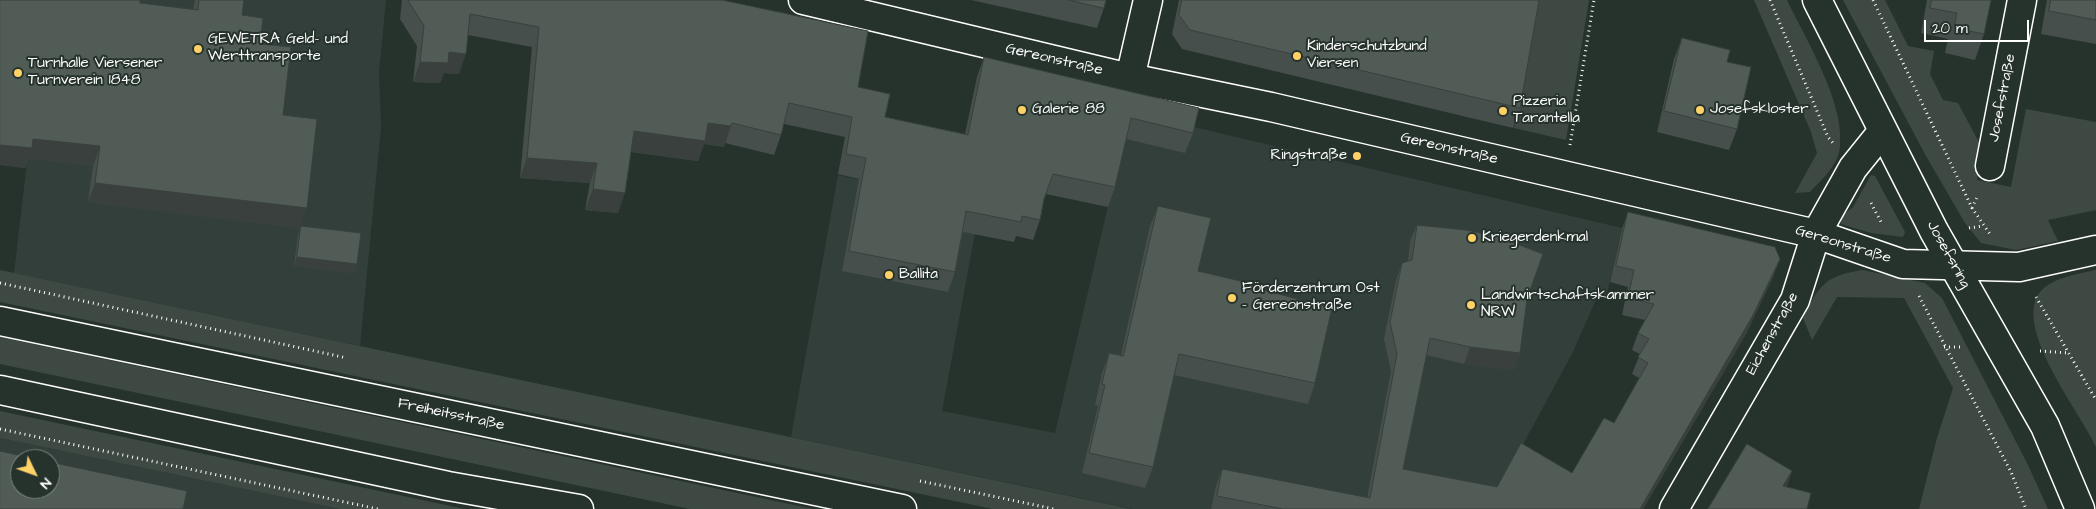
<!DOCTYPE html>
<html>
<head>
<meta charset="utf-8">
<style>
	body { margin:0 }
	#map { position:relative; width:2096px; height:509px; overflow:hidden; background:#26332d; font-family:"Architects Daughter",sans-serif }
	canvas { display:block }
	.north { position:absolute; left:10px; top:449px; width:50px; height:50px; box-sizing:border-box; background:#26332d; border:1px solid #7d8581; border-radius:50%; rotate:132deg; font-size:14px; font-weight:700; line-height:20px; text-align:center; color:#fff }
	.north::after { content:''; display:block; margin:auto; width:18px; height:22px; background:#ffd166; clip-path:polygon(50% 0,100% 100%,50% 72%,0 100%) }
	.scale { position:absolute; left:1924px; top:20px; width:105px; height:22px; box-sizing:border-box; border:2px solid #fff; border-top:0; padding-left:6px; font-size:15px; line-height:18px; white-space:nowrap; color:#fff; -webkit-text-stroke:4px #26332d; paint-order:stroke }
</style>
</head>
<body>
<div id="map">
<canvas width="2096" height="509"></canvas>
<div class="north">N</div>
<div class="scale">20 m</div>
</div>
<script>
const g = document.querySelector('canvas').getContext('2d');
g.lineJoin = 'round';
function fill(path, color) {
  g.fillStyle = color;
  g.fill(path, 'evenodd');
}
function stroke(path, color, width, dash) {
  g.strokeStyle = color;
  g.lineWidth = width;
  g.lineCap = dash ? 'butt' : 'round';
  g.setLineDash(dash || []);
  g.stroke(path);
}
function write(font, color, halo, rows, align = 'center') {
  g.font = font + ' "Architects Daughter",sans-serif';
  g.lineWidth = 4;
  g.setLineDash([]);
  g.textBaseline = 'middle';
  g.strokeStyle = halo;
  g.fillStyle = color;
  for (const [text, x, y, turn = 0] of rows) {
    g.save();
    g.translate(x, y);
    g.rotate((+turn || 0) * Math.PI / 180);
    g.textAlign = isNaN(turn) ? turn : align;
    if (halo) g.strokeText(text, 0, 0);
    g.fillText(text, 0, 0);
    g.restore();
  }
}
fill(new Path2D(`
	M 46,0 L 386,0 L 379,72 L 381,127 L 360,346 L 14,273 Z
	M 1130,112 L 1622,228 L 1606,298 L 1597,297 L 1573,352 L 1488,509 L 1133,509 L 791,437 L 838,175 L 980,206 L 942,411 L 1055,433 Z
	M 0,438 L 340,509 L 0,509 ZM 20,459 L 50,459 L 50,489 L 20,489 Z`), '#333f3a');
fill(new Path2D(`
	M 1535,0 L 1589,0 L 1566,140 L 1514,128 Z
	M 1754,0 L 1787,0 C 1806,40 1844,101 1840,145 C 1839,165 1822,179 1810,192 L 1795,193 L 1817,153 L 1811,132 Z
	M 1843,0 L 1885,0 L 1908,46 L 1934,51 L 1930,74 L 1943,100 L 1958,103 L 1982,148 L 1977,180 L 2011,187 L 2026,109 L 2096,122 L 2096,210 L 2048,220 L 2058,241 L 2016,250 L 1981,243 L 1965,223 L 1926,156 Z
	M 1871,175 L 1875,176 L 1905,232 L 1903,237 L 1871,233 L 1841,224 L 1841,217 L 1853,207 Z
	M 0,270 L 1131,509 L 993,509 L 0,302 Z
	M 1862,270 L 1925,283 L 1942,298 L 2028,465 L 2048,509 L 1919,509 L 1937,438 L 1953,388 L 1904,298 L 1837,297 L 1812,340 L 1803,318 C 1819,285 1825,276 1862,270 Z
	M 2096,270 L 2096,447 C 2080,411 2005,319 2045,287 C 2058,277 2081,273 2096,270 Z
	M 0,337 L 813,509 L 690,509 L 0,364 Z
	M 0,411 L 465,509 L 340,509 L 0,438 Z`), '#3e4944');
const minor = new Path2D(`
	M 803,0 L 1130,78 L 1271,107 L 1816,234 L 1903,264 L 2019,267 L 2096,250
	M 1130,78 L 1148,0
	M 1990,166 L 2022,0
	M 1674,509 L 1795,300 L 1816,234 L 1853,168 L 1882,132`);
const major = new Path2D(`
	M 1817,0 L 1934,231 L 2045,426 L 2080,509
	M 0,321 L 902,509
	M 0,390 L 448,486 L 579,509`);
stroke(minor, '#fff', 31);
stroke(major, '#fff', 31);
stroke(new Path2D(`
	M 1770,0 L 1828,137 L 1833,143
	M 1873,0 L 1972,208 L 1990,234
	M 1570,145 L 1594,0
	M 1871,203 L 1881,222
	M 1972,208 L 1978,195
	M 1969,228 L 1983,226
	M 0,283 L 347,358
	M 1919,296 L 2011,472 L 2026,509
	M 2036,297 L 2096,400
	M 1944,347 L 1964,347
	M 2040,351 L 2069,353
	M 0,429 L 378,509
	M 920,481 L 1054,509`), '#fff', 3, [1, 4]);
stroke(minor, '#26332d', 28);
stroke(major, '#26332d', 28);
fill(new Path2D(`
	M 0,0 L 140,3 L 193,9 L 195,0 L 244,0 L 242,15 L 260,44 L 283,115 L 300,228 L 88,202 L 93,166 L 29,158 L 25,168 L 0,165 Z
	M 402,0 L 722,0 L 858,87 L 885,117 L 965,134 L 977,77 L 984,57 L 1193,133 L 1185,153 L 1126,139 L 1115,187 L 1108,207 L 1046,194 L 1044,199 L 1040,220 L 1033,240 L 1016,236 L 1014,242 L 963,232 L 955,272 L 948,292 L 842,271 L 859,179 L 838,174 L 845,137 L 784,124 L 781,135 L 774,155 L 725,143 L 724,147 L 704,144 L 698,161 L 631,152 L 618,213 L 585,210 L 590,183 L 520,178 L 532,47 L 468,35 L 459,74 L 444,73 L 440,83 L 413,82 L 417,46 L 400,19 Z
	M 971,0 L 1106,0 L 1104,8 L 1097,28 Z
	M 1179,0 L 1539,0 L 1520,108 L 1513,128 L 1182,49 L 1172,34 Z
	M 1927,0 L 1991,0 L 1984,34 L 1975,60 L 1945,53 L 1948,39 L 1921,33 Z
	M 2047,0 L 2096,0 L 2096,44 L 2041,34 Z
	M 1682,38 L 1737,129 L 1729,150 L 1657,132 L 1674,59 Z
	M 1158,206 L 1198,271 L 1248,286 L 1315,383 L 1308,404 L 1174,375 L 1153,467 L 1145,488 L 1082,473 L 1098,406 L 1095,405 L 1102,373 L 1109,353 L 1121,355 L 1150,226 Z
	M 1628,212 L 1774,275 L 1746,334 L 1643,509 L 1211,509 L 1216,486 L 1222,469 L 1367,498 L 1391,371 L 1384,339 L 1396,280 L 1402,263 L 1408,261 L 1410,241 L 1417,225 L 1527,299 L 1520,353 L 1514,370 L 1464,364 L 1426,355 L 1403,469 L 1497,487 L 1572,473 L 1614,423 L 1639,378 L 1632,374 L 1640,354 L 1632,350 L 1638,333 L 1645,320 L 1622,315 L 1628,287 L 1610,282 L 1622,229 Z
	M 301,226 L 357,264 L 354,273 L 294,266 L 298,234 Z`), '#464f4b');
fill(new Path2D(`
	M 449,52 L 466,54 L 459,74 L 444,73 L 440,83 L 413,82 L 420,62 Z
	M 708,123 L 731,126 L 724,147 L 704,144 L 698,161 L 626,151 L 634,131 Z
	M 33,139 L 100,146 L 93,166 L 29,158 L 25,168 L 0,165 L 0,145 Z
	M 527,158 L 597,163 L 590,183 L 520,178 Z
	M 95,183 L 307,208 L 300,228 L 88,202 Z
	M 593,189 L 625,193 L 618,213 L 585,210 Z
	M 297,257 L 357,264 L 354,273 L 294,266 Z
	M 1780,259 L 1774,275 L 1746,334 L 1643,509 L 1640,509 Z
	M 1470,347 L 1520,353 L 1514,370 L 1464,364 Z
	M 1792,471 L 1787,487 L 1777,502 L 1783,486 Z`), '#39403d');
const building = new Path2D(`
	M 0,0 L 140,0 L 140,3 L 198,10 L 199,0 L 244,0 L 242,15 L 263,18 L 260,44 L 291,47 L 283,115 L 317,119 L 307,208 L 95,183 L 100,146 L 33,139 L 32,148 L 0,145 Z
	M 408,0 L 722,0 L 868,31 L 858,87 L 890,94 L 885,117 L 968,135 L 984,57 L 1199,108 L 1193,133 L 1131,118 L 1115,187 L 1053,174 L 1044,199 L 1040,220 L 1022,216 L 1021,222 L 966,211 L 955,272 L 849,251 L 866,158 L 846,154 L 852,117 L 789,103 L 781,135 L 732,123 L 731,126 L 708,123 L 705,141 L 634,131 L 625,193 L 593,189 L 597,163 L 527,158 L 539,27 L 470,14 L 466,54 L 449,52 L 448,63 L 420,62 L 424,26 Z
	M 1069,0 L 1106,0 L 1104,8 Z
	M 1182,0 L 1539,0 L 1520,108 L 1190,30 L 1179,15 Z
	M 1932,0 L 1991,0 L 1984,34 L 1954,28 L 1957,13 L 1930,8 Z
	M 2051,0 L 2096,0 L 2096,20 L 2049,11 Z
	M 1682,38 L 1730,50 L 1727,62 L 1751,67 L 1737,129 L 1664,111 Z
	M 1158,206 L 1211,218 L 1198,271 L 1249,283 L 1248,286 L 1332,308 L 1315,383 L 1179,354 L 1153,467 L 1089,453 L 1105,385 L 1102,384 L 1109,353 L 1123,356 Z
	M 1628,212 L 1775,247 L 1780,259 L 1752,317 L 1640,509 L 1283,509 L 1217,496 L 1222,469 L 1370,498 L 1397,354 L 1390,322 L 1402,263 L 1412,260 L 1417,225 L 1466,230 L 1496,236 L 1543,254 L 1527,299 L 1520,353 L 1470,347 L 1430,338 L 1403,469 L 1497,487 L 1521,443 L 1572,473 L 1604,418 L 1614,423 L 1648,363 L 1638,357 L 1649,339 L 1638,333 L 1654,304 L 1628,298 L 1634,270 L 1616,266 Z
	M 301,226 L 361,233 L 357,264 L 297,257 Z
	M 1747,444 L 1792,471 L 1783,486 L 1811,493 L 1807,509 L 1708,509 Z
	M 0,451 L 36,459 L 20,459 L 20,489 L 50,489 L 50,462 L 187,491 L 183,509 L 0,509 Z`);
fill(building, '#515c57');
stroke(building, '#39403d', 1);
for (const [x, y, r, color] of [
	[198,49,5,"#ffd166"],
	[1297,56,5,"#ffd166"],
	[18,73,5,"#ffd166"],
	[1022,110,5,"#ffd166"],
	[1700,110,5,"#ffd166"],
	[1503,111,5,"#ffd166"],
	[1357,156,5,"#ffd166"],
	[1472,238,5,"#ffd166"],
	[889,275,5,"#ffd166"],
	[1232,298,5,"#ffd166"],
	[1471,305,5,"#ffd166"]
]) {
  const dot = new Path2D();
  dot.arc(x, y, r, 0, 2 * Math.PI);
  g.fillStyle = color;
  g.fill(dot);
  stroke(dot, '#26332d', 2);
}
write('15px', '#fff', '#26332d', [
	["GEWETRA Geld- und",208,40],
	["Werttransporte",208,57],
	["Kinderschutzbund",1307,47],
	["Viersen",1307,64],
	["Turnhalle Viersener",28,64],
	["Turnverein 1848",28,81],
	["Pizzeria",1513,102],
	["Tarantella",1513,119],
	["Galerie 88",1032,110],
	["Josefskloster",1710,110],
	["Ringstraße",1347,156,"right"],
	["Kriegerdenkmal",1482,238],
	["Ballita",899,275],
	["Förderzentrum Ost",1242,289],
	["- Gereonstraße",1242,306],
	["Landwirtschaftskammer",1481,296],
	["NRW",1481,313]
], 'left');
write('15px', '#fff', '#26332d', [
	["Gereonstraße",1054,60,13],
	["Josefstraße",2003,98,-79],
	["Gereonstraße",1449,149,13],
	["Gereonstraße",1843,245,17],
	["Josefsring",1948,255,61],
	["Eichenstraße",1773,334,-61],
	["Freiheitsstraße",451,415,12]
]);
</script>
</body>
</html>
